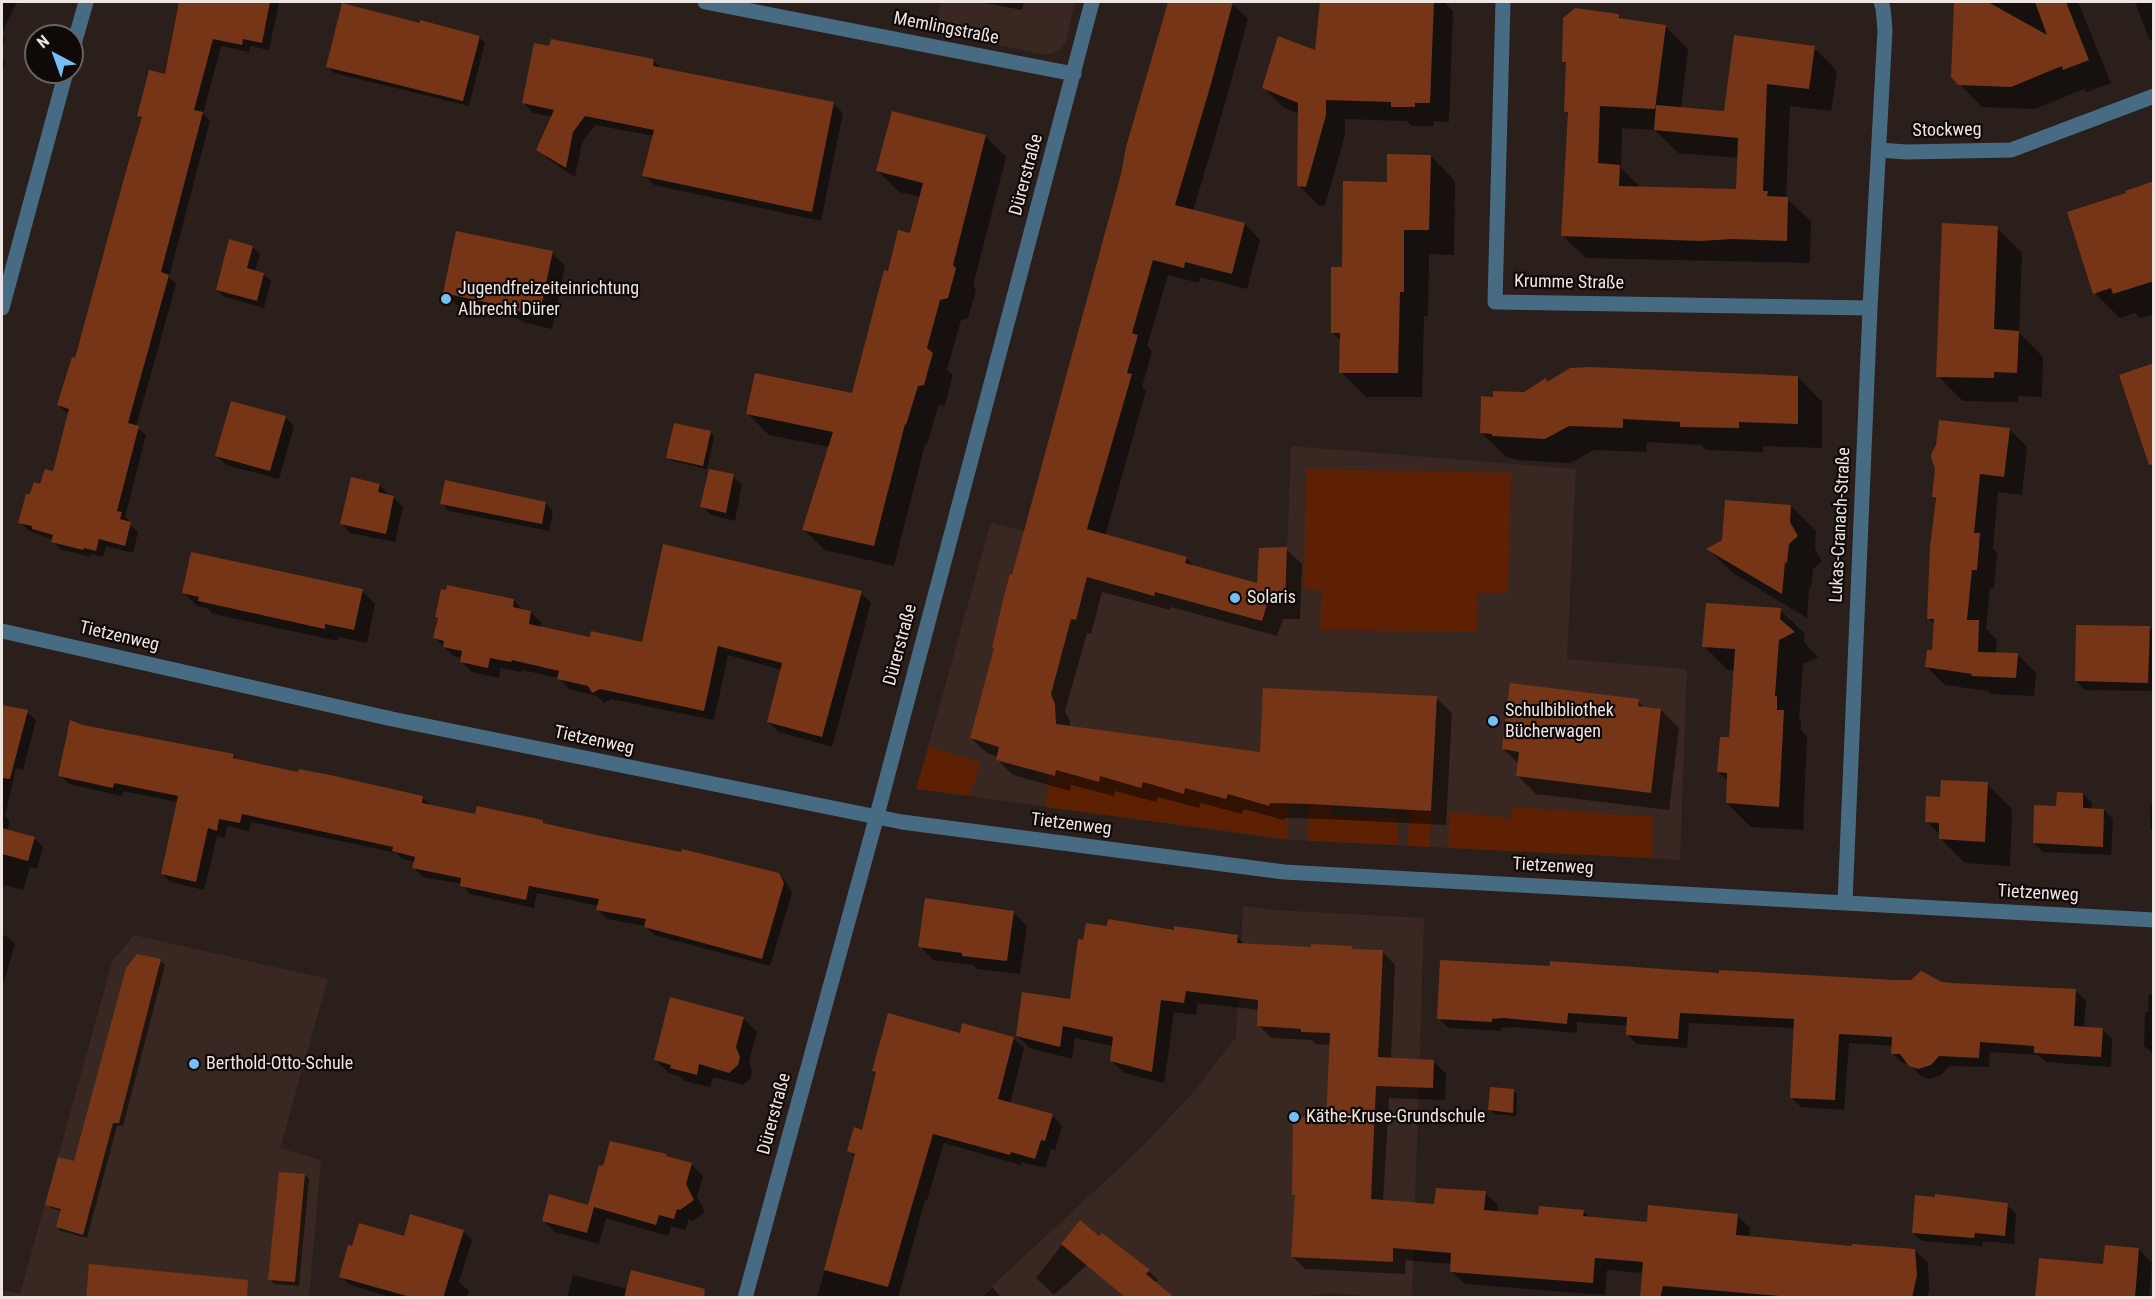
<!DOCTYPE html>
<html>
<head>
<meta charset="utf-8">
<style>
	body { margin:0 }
	#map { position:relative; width:2155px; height:1299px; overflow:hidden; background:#2a1f1b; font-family:"Roboto Condensed",sans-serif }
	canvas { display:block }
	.frame { position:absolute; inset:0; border:3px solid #ede5e2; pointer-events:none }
	.north { position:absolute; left:24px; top:24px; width:60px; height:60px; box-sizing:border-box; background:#0f0a08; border:2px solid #68625f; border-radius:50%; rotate:319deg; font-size:16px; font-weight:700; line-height:24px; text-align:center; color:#ede5e2 }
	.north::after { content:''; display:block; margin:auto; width:21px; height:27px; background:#74c0f6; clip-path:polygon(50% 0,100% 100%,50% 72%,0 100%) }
</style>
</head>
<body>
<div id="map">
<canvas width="2155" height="1299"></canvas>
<div class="frame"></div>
<div class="north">N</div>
</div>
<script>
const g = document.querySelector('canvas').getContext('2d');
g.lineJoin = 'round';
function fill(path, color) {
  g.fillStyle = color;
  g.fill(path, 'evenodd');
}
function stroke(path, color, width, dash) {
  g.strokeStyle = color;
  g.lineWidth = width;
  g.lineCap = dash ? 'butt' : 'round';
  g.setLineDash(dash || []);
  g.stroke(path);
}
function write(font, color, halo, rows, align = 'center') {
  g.font = font + ' "Roboto Condensed",sans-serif';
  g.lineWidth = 4.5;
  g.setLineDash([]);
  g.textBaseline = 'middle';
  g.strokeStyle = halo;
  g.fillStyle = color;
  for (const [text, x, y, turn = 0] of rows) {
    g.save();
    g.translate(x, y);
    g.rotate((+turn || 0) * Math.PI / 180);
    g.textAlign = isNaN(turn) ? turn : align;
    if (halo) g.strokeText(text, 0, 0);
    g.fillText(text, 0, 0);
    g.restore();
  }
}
fill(new Path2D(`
	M 941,2 L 1075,2 L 1066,42 L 1060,50 L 1047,55 L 935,32 Z
	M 1291,446 L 1576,469 L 1567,659 L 1687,669 L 1680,860 L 1279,839 L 916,789 L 991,522 L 1285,602 Z
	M 1243,906 L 1273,910 L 1424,918 L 1412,1297 L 1375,1297 L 1329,1293 L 1296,1298 L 979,1298 L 1142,1147 L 1198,1087 L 1236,1037 Z
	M 134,935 L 328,979 L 280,1148 L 321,1160 L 309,1297 L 2,1298 L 2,1290 L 20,1294 L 112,962 Z`), '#392821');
fill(new Path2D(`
	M 1306,469 L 1511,473 L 1508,593 L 1478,593 L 1477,632 L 1320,630 L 1322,590 L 1304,589 Z
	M 929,747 L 980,762 L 970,796 L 916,789 Z
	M 1056,770 L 1098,781 L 1100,776 L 1141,788 L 1143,782 L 1184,794 L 1185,788 L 1226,799 L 1228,794 L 1269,806 L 1271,800 L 1289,803 L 1287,839 L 1045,807 L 1050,775 L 1055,776 Z
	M 1309,804 L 1331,806 L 1331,816 L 1398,818 L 1398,845 L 1308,841 Z
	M 1513,807 L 1653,817 L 1652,858 L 1448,848 L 1450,812 L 1512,818 Z
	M 1410,809 L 1431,811 L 1430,847 L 1408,846 Z`), '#5d2002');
fill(new Path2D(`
	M 2,2 L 17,2 L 2,33 Z
	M 181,2 L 279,2 L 269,50 L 250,46 L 249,52 L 221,46 L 203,114 L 210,121 L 169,277 L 176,284 L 136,427 L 146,435 L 125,517 L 129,521 L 128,523 L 138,532 L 133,553 L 106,546 L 103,557 L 91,554 L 91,557 L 60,549 L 53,540 L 28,530 L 20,522 L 31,496 L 54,473 L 69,414 L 58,405 L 76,360 L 143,119 L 139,116 L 166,76 Z
	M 979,2 L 1024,2 L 1022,10 Z
	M 1169,2 L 1222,2 L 1232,4 L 1248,19 L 1226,100 L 1193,211 L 1245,224 L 1260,240 L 1247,289 L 1200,277 L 1199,283 L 1168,275 L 1147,346 L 1152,351 L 1142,387 L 1146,391 L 1105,536 L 1186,558 L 1196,568 L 1258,585 L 1286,549 L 1302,564 L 1300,619 L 1283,619 L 1277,636 L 1171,607 L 1170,610 L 1102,592 L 1091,634 L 1087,633 L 1065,711 L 1070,721 L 1070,727 L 1262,754 L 1436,698 L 1452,713 L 1446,825 L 1325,819 L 1285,818 L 1284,820 L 1244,809 L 1242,814 L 1201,803 L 1199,808 L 1158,797 L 1156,802 L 1115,791 L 1114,796 L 1071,785 L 1070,791 L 1013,775 L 998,760 L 998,757 L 987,753 L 971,738 L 1013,576 L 1123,175 L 1128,147 Z
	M 1321,2 L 1444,2 L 1453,11 L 1449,122 L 1434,121 L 1434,126 L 1412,126 L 1407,121 L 1345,119 L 1345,135 L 1325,206 L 1318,205 L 1299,185 L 1300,114 L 1283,107 L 1264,88 L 1316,52 Z
	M 1955,2 L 2078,2 L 2111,83 L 2087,92 L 2084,89 L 2035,109 L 1982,107 L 1952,76 Z
	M 2135,2 L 2154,2 L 2154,43 L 2149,38 Z
	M 1619,16 L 1624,21 L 1665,26 L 1688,49 L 1681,108 L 1726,113 L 1814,48 L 1837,71 L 1831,111 L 1790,106 L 1786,198 L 1811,221 L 1810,263 L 1586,258 L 1563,236 L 1569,115 L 1566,111 L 1567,65 L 1563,61 ZM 1622,128 L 1655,130 L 1678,153 L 1739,158 L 1738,191 L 1641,188 L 1621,168 Z
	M 2,35 L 5,38 L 2,52 Z
	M 479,37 L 485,43 L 469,106 L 334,73 L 328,66 Z
	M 2,57 L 5,62 L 2,75 Z
	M 654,61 L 663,70 L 833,103 L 843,113 L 821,221 L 654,185 L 644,175 L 654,136 L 595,125 L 582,142 L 575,177 L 548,159 L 538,150 L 552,117 L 533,113 L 524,103 Z
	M 985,136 L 1006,157 L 973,286 L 976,290 L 968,318 L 961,320 L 947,370 L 953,375 L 945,405 L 938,406 L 927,445 L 925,444 L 894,566 L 825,550 L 804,530 L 830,447 L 769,435 L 748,414 L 853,395 L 889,273 L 911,235 L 921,197 L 899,192 L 878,171 Z
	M 1431,156 L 1455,181 L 1454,255 L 1429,254 L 1428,316 L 1424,316 L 1422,397 L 1366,397 L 1341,372 L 1341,341 L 1332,332 L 1388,183 Z
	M 2154,182 L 2154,314 L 2139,318 L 2135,313 L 2120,318 L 2095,293 L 2128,194 Z
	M 1997,228 L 2022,253 L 2019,333 L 2043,357 L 2042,397 L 2018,396 L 2018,402 L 1963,401 L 1938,376 Z
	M 252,247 L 260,254 L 255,272 L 263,274 L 271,281 L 264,308 L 225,297 L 217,290 Z
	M 552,253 L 565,266 L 552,329 L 523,322 L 519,319 L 458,306 L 444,292 Z
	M 1798,377 L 1822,402 L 1822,448 L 1763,446 L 1763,452 L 1706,450 L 1701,445 L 1647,442 L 1646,452 L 1594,450 L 1570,463 L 1518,460 L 1506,457 L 1482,433 L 1494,399 L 1524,393 L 1548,383 Z
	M 285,417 L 294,426 L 279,479 L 226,465 L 217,456 Z
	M 2009,429 L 2027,447 L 2022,495 L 1998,492 L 1993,548 L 1997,553 L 1994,588 L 1990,588 L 1986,629 L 1997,640 L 1996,654 L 2017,654 L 2036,673 L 2034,696 L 1991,694 L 1988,691 L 1945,685 L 1927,667 L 1934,651 L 1936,625 L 1928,618 L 1937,501 L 1933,497 Z
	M 710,432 L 714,436 L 707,469 L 672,461 L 668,457 Z
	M 733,476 L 742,485 L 735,521 L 711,515 L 702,506 Z
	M 379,485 L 388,494 L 388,496 L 394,498 L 403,507 L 395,542 L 350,533 L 342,524 Z
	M 441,503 L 545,503 L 553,511 L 549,531 L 449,511 Z
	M 1791,506 L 1816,531 L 1815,548 L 1822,561 L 1813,569 L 1811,587 L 1809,587 L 1807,618 L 1733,573 L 1708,549 Z
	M 362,591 L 375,604 L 367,643 L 338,637 L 338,641 L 213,614 L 207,608 L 197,606 L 184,593 Z
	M 861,593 L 871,603 L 832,747 L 779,732 L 768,722 L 782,670 L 728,655 L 714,720 L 611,699 L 604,703 L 597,696 L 569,689 L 559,678 L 522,670 L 521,672 L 500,668 L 499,678 L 472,672 L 462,662 L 462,658 L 455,657 L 435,638 L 439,620 L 436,617 L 514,600 L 524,611 L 530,612 L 541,622 L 540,628 L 592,639 L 644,644 Z
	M 1780,610 L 1805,634 L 1804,642 L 1818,657 L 1803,664 L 1799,719 L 1801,722 L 1801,730 L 1807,736 L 1803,830 L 1751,827 L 1727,803 L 1728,781 L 1719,772 L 1730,739 L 1735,671 L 1728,670 L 1704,646 Z
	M 2149,628 L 2154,632 L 2154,691 L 2085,690 L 2076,681 Z
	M 1638,701 L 1645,708 L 1661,710 L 1679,728 L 1669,810 L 1536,794 L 1518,776 L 1519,764 L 1503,749 Z
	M 2,706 L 27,712 L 36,720 L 23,770 L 16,768 L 5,816 L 10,821 L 7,831 L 35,839 L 43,847 L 37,869 L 30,867 L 23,890 L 4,885 L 2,890 Z
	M 82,726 L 233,755 L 239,761 L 423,798 L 432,807 L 476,816 L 542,822 L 546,825 L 778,874 L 787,883 L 792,893 L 770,966 L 654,935 L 645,926 L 607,919 L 598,910 L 599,906 L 537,893 L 534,908 L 470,894 L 462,884 L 423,877 L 414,868 L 415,862 L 402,859 L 397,853 L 251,822 L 249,831 L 227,826 L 225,838 L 217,836 L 204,890 L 171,882 L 162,874 L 178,802 L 123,791 L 122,796 L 69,784 L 60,775 Z
	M 1987,784 L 2012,809 L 2010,866 L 1965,863 L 1940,838 L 1940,835 L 1927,821 L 1942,798 Z
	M 2083,794 L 2092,803 L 2091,810 L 2104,810 L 2113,819 L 2111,855 L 2043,852 L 2034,843 L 2058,808 Z
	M 2151,805 L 2154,805 L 2154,832 L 2150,828 Z
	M 1013,912 L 1027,926 L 1020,974 L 977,969 L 973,965 L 933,960 L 920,946 Z
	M 1175,932 L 1237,937 L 1245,945 L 1313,948 L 1352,948 L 1354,950 L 1383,952 L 1395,965 L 1391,1059 L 1433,1061 L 1446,1074 L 1445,1100 L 1389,1098 L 1383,1202 L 1436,1205 L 1485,1193 L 1498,1205 L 1497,1212 L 1540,1216 L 1583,1211 L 1591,1219 L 1648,1223 L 1737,1215 L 1750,1228 L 1749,1238 L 1853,1248 L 1915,1251 L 1928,1263 L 1929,1289 L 1927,1298 L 1641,1298 L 1643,1273 L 1607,1270 L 1605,1295 L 1465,1284 L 1452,1272 L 1452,1264 L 1406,1260 L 1405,1274 L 1305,1269 L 1292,1256 L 1296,1197 L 1293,1194 L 1327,1120 L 1331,1045 L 1315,1044 L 1312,1040 L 1272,1038 L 1259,1026 L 1260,1010 L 1198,1003 L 1196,1015 L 1174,1012 L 1164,1083 L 1124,1073 L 1111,1060 L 1113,1046 L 1075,1038 L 1072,1059 L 1030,1048 L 1017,1036 Z
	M 2,935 L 6,936 L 15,944 L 4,981 L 2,981 Z
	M 161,961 L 165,965 L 123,1126 L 117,1126 L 87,1238 L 61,1231 L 57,1227 L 62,1211 L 51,1208 L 47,1204 L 75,1163 Z
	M 1721,974 L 2076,991 L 2086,1001 L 2084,1028 L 2102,1029 L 2112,1039 L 2111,1067 L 2046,1062 L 2038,1055 L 1990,1052 L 1989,1067 L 1949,1066 L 1941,1075 L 1929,1079 L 1920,1075 L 1909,1064 L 1902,1063 L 1892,1053 L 1893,1046 L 1849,1043 L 1844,1110 L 1801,1107 L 1791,1097 L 1795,1028 L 1689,1023 L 1687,1048 L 1637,1044 L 1627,1034 L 1628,1026 L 1577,1022 L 1577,1033 L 1514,1027 L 1501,1028 L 1501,1031 L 1448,1028 L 1439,1018 Z
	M 2149,994 L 2154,995 L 2154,1054 L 2144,1046 L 2145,1012 L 2148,1012 Z
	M 743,1018 L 757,1032 L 749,1062 L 752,1071 L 751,1078 L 743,1085 L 713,1077 L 710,1087 L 685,1081 L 681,1077 L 669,1073 L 655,1060 Z
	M 961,1035 L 1013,1038 L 1024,1048 L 1010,1104 L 1052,1115 L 1062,1126 L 1055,1150 L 1051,1149 L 1045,1168 L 1021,1162 L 1021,1165 L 944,1143 L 927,1200 L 925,1200 L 898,1298 L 817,1298 L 856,1158 L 849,1151 L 863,1131 L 877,1074 L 874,1070 Z
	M 1513,1090 L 1517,1095 L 1516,1116 L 1494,1114 L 1490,1110 Z
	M 666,1156 L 668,1158 L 691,1164 L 703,1176 L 697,1197 L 705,1212 L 692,1221 L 689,1219 L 685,1230 L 671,1226 L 668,1236 L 606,1218 L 599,1244 L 555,1232 L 544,1221 L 589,1207 Z
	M 305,1175 L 309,1179 L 299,1286 L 274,1284 L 270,1279 Z
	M 2007,1205 L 2016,1214 L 2014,1244 L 1983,1241 L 1982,1246 L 1922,1241 L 1913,1233 Z
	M 1078,1221 L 1100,1238 L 1149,1271 L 1158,1280 L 1155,1283 L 1087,1265 L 1054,1295 L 1036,1278 L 1078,1224 Z
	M 463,1231 L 472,1240 L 459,1282 L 469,1291 L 467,1298 L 394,1298 L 350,1285 L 341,1276 L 405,1238 Z
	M 2139,1249 L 2152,1263 L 2149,1298 L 2036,1298 Z
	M 573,1275 L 627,1289 L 686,1298 L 567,1298 Z
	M 992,1287 L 1002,1298 L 981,1298 Z`), '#0007');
fill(new Path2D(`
	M 179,2 L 270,2 L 262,43 L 243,39 L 242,45 L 213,39 L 194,110 L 203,112 L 161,272 L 169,275 L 128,423 L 139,426 L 117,511 L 122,512 L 120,519 L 131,522 L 125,546 L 99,539 L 96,551 L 84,548 L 83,550 L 51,542 L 53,535 L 32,529 L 32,526 L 18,523 L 26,494 L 30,494 L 34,482 L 40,484 L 45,469 L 53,471 L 69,409 L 57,405 L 72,357 L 75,358 L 126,171 L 142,117 L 137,116 L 149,70 L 165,74 Z
	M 1168,2 L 1233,2 L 1211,84 L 1175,205 L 1245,223 L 1232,274 L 1185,262 L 1184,268 L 1153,260 L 1132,333 L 1138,335 L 1127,373 L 1132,374 L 1087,529 L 1187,557 L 1185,563 L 1257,583 L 1259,548 L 1287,547 L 1285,605 L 1267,604 L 1262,621 L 1155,592 L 1154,596 L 1087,577 L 1076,620 L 1071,619 L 1051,694 L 1055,704 L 1056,724 L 1260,752 L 1263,688 L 1437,696 L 1431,811 L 1309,804 L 1270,803 L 1269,806 L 1228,794 L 1226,799 L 1185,788 L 1184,794 L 1143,782 L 1141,788 L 1100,776 L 1099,782 L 1056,770 L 1055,776 L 996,760 L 999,747 L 970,738 L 994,648 L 992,648 L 1003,600 L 1010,574 L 1012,575 L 1121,174 L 1126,147 Z
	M 1320,2 L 1434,2 L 1430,103 L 1415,103 L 1415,107 L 1391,107 L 1391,102 L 1326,100 L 1326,115 L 1306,187 L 1297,186 L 1298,103 L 1262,88 L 1278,36 L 1315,50 Z
	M 1954,2 L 1988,2 L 2047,35 L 2035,2 L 2066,2 L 2089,60 L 2063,70 L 2062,66 L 2011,87 L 1958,85 L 1951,77 Z
	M 342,3 L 420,23 L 420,20 L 480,36 L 463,101 L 326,67 Z
	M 1575,8 L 1619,14 L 1619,18 L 1666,25 L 1655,109 L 1600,106 L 1598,163 L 1620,165 L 1619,186 L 1736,189 L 1738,138 L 1654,130 L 1656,105 L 1724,111 L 1734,35 L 1815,46 L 1809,89 L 1767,84 L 1763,191 L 1768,191 L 1767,196 L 1788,197 L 1787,241 L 1733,239 L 1700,241 L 1561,236 L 1568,112 L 1564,112 L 1566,62 L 1562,62 L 1563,18 Z
	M 551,39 L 654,59 L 653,66 L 834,102 L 812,212 L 642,176 L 654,130 L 585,116 L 573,132 L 566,168 L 536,150 L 554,110 L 522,103 L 534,43 L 549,46 Z
	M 892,111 L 986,135 L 953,265 L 956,268 L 948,298 L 940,300 L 927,348 L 933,353 L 930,363 L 924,385 L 918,386 L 906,425 L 905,424 L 874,546 L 802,530 L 833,432 L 746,414 L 755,373 L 852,393 L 884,270 L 888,271 L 898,230 L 910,233 L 923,183 L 876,171 Z
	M 1387,154 L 1431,155 L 1429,230 L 1404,230 L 1404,292 L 1400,292 L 1398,373 L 1339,373 L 1340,333 L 1331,333 L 1331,267 L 1342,267 L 1343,181 L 1387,182 Z
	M 2154,181 L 2154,281 L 2113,294 L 2111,288 L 2093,294 L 2067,212 L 2126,193 L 2125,191 Z
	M 1942,223 L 1998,226 L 1994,329 L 2019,331 L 2017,373 L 1994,372 L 1994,378 L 1936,377 Z
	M 456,231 L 553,251 L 539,316 L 508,309 L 508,307 L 443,293 Z
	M 229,239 L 253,246 L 247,268 L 264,273 L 257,301 L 216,290 Z
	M 2154,363 L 2154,464 L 2149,465 L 2119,375 Z
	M 1590,367 L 1798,376 L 1798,424 L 1739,422 L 1739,428 L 1680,427 L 1680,422 L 1623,419 L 1623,428 L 1569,426 L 1545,439 L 1492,436 L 1492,434 L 1480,433 L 1481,396 L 1493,397 L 1493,391 L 1524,392 L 1546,378 L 1547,382 L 1570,368 Z
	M 231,401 L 286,416 L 270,471 L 215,456 Z
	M 1939,420 L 2010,428 L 2004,477 L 1980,474 L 1974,533 L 1980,533 L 1977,570 L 1972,570 L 1967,620 L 1979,620 L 1978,652 L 2018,653 L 2016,678 L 1971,676 L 1972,674 L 1925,667 L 1927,650 L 1932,650 L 1934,619 L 1927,619 L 1930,547 L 1936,498 L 1932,497 L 1935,469 L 1931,457 L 1932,452 L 1936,445 Z
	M 674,423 L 711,431 L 703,466 L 666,458 Z
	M 709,469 L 734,474 L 726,513 L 700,507 Z
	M 351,477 L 380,484 L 378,492 L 394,496 L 386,534 L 340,524 Z
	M 445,480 L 546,502 L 542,524 L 440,504 Z
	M 1725,500 L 1791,505 L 1790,522 L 1798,536 L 1789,544 L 1787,563 L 1785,562 L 1782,594 L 1706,549 L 1722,540 Z
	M 663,544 L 862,591 L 822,737 L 767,722 L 782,663 L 718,646 L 704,711 L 600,689 L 592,693 L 588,686 L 557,679 L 559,671 L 512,660 L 511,662 L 490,658 L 488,668 L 460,662 L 462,651 L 443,647 L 444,641 L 433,638 L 438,618 L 435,617 L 441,589 L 446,590 L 447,585 L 514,599 L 513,607 L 531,611 L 529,624 L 590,637 L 591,631 L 642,642 Z
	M 191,552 L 363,589 L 354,630 L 325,624 L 325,629 L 198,601 L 199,597 L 182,593 Z
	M 1706,603 L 1781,608 L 1780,619 L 1795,632 L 1779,640 L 1775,696 L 1777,696 L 1777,710 L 1784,710 L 1779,807 L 1726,803 L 1727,773 L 1717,772 L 1720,737 L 1729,737 L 1735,649 L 1702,647 Z
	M 2076,625 L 2150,626 L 2148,683 L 2075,681 Z
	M 1510,683 L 1639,699 L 1638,706 L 1661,709 L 1651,793 L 1516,776 L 1519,752 L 1502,749 Z
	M 2,705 L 28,710 L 10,779 L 2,778 Z
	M 70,720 L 83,725 L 234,754 L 233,758 L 298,772 L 299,769 L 330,775 L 423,796 L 422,803 L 475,814 L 477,806 L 543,820 L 543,823 L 601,836 L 681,852 L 682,849 L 779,873 L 784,883 L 762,959 L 644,927 L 646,919 L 596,910 L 599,899 L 529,886 L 526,900 L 460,886 L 461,878 L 412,868 L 415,857 L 392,851 L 393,847 L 242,814 L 240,823 L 219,819 L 217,831 L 208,828 L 196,882 L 161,874 L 178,796 L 114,783 L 113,788 L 58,776 Z
	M 1941,780 L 1988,782 L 1985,842 L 1939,839 L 1939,823 L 1925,822 L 1926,796 L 1940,797 Z
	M 2057,792 L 2083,793 L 2083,808 L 2104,809 L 2103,847 L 2033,843 L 2034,805 L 2056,806 Z
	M 2,828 L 35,837 L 28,861 L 2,854 Z
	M 925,898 L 1014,911 L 1007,961 L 962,956 L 962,953 L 918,947 Z
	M 1108,919 L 1174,930 L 1174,926 L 1238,935 L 1237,943 L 1311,947 L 1311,944 L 1352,946 L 1352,949 L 1383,950 L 1378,1057 L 1434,1060 L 1433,1088 L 1376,1086 L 1371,1199 L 1434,1204 L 1436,1188 L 1486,1191 L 1484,1210 L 1538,1215 L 1539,1206 L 1584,1210 L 1583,1216 L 1647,1222 L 1648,1205 L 1738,1214 L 1736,1235 L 1852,1246 L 1852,1244 L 1915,1249 L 1917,1275 L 1912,1298 L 1803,1298 L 1663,1286 L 1660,1298 L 1640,1298 L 1643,1262 L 1595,1258 L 1593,1283 L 1450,1272 L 1451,1253 L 1393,1248 L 1393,1262 L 1291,1257 L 1295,1195 L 1292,1195 L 1293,1117 L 1326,1119 L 1330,1033 L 1301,1032 L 1301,1029 L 1257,1026 L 1258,1000 L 1186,991 L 1184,1003 L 1161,1000 L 1152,1072 L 1110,1061 L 1113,1037 L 1063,1026 L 1060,1047 L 1016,1036 L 1022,992 L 1070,999 L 1078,939 L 1083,940 L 1086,923 L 1107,926 Z
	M 137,954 L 161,959 L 119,1123 L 113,1123 L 83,1235 L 56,1227 L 61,1209 L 45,1205 L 58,1157 L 74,1161 L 126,968 Z
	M 1440,960 L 1550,966 L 1550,961 L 1719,973 L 1719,970 L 1895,980 L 1911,980 L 1921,971 L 1942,982 L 1952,983 L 2076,989 L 2074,1026 L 2103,1028 L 2101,1057 L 2034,1053 L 2034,1046 L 1980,1042 L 1979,1058 L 1939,1056 L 1931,1065 L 1918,1069 L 1909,1066 L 1900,1054 L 1891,1054 L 1892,1037 L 1839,1034 L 1835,1100 L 1790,1098 L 1794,1019 L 1680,1013 L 1678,1039 L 1626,1035 L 1627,1017 L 1568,1013 L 1567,1024 L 1504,1018 L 1492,1019 L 1492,1022 L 1437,1019 Z
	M 670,997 L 744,1017 L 736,1047 L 740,1057 L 738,1065 L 729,1073 L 699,1064 L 697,1075 L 670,1068 L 671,1065 L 654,1060 Z
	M 888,1013 L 960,1033 L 962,1023 L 1014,1037 L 998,1099 L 1053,1114 L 1045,1141 L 1041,1140 L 1035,1159 L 1011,1152 L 1010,1155 L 933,1134 L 888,1287 L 824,1270 L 855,1154 L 847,1151 L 854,1127 L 862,1130 L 876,1072 L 872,1071 Z
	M 1490,1087 L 1514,1089 L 1513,1113 L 1488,1110 Z
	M 610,1141 L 667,1154 L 666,1156 L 692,1163 L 686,1184 L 694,1200 L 680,1210 L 677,1209 L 674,1219 L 659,1215 L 656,1225 L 594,1207 L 587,1233 L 542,1221 L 549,1194 L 588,1205 L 599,1165 L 603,1166 Z
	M 279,1172 L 305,1174 L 295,1282 L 268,1280 Z
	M 1935,1194 L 2008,1203 L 2005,1236 L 1975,1233 L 1974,1238 L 1912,1233 L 1915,1195 L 1935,1197 Z
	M 410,1214 L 464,1230 L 443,1298 L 414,1298 L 339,1277 L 348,1245 L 352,1246 L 359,1223 L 404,1236 Z
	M 1080,1220 L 1099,1236 L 1102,1233 L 1150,1270 L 1146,1274 L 1175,1298 L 1126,1298 L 1061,1244 Z
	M 2105,1245 L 2139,1248 L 2135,1298 L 2035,1298 L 2039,1258 L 2103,1264 Z
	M 89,1264 L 248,1280 L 247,1298 L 86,1298 Z
	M 631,1270 L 705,1289 L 704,1298 L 624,1298 Z`), '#763517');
stroke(new Path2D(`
	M 705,2 L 1074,74
	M 1503,2 L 1495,302 L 1870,308
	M 72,51 L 86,2
	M 1880,150 L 1906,152 L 2011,150 L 2154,96
	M 2,308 L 66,72
	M 2,631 L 392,719 L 902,822 L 1284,872 L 2154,920
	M 1845,902 L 1870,308 L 1885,30 L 1883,8 L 1881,2
	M 745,1298 L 876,819 L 1092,2`), '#486b84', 15);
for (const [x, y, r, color] of [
	[446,299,6,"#74c0f6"],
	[1235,598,6,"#74c0f6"],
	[1493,721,6,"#74c0f6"],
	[194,1064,6,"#74c0f6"],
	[1294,1117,6,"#74c0f6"]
]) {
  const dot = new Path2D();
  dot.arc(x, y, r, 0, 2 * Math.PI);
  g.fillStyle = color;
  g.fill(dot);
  stroke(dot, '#0f0a08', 2);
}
write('18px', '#ede5e2', '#0f0a08', [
	["Memlingstraße",946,29,11],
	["Stockweg",1947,131,-1],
	["Dürerstraße",1027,175,-75],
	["Krumme Straße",1569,283,1],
	["Lukas-Cranach-Straße",1841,525,-87],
	["Tietzenweg",119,637,13],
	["Dürerstraße",901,645,-75],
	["Tietzenweg",594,741,12],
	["Tietzenweg",1071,825,7],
	["Tietzenweg",1553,867,3],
	["Tietzenweg",2038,894,3],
	["Dürerstraße",775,1114,-75]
]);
write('18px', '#ede5e2', '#0f0a08', [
	["Jugendfreizeiteinrichtung",458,289],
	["Albrecht Dürer",458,310],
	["Solaris",1247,598],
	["Schulbibliothek",1505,711],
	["Bücherwagen",1505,732],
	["Berthold-Otto-Schule",206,1064],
	["Käthe-Kruse-Grundschule",1306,1117]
], 'left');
</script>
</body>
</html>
